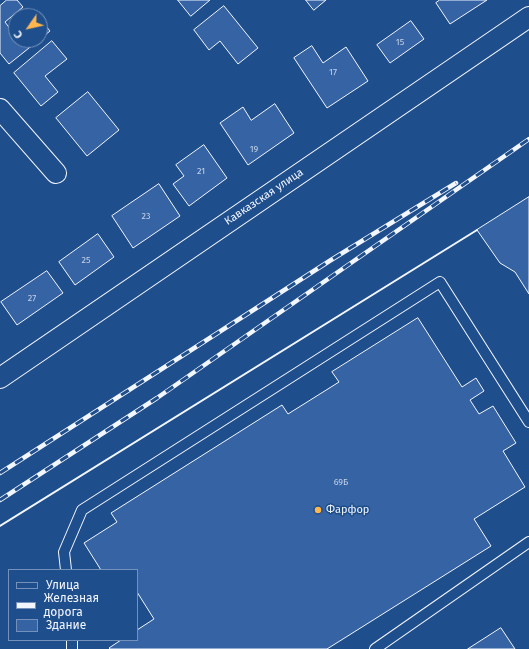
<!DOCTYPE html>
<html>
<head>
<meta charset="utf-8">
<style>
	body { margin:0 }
	#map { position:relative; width:529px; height:649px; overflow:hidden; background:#1f4e8c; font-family:"Fira Sans",sans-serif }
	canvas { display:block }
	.legend { position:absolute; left:8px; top:569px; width:130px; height:72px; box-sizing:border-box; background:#1f4e8c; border:1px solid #7391ba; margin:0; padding:5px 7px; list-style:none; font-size:12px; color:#f2f6ff }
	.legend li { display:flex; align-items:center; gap:8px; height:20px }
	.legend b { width:20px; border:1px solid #7391ba }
	.north { position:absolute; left:8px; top:8px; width:40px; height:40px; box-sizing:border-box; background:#1f4e8c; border:1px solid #7391ba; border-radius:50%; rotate:236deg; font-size:11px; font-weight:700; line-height:16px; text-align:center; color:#f2f6ff }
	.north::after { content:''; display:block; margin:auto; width:14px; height:18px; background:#ffb74d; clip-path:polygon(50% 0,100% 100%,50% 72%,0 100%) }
</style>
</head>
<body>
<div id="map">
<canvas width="529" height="649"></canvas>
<ul class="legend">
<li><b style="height:5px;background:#1f4e8c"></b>Улица</li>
<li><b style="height:5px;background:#f2f6ff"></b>Железная дорога</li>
<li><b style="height:11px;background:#3563a3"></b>Здание</li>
</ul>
<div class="north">С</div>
</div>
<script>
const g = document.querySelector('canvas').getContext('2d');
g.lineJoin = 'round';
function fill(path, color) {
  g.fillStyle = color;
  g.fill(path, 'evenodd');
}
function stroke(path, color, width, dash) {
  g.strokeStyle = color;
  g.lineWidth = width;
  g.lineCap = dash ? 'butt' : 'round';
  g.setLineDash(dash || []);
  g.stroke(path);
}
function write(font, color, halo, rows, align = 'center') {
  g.font = font + ' "Fira Sans",sans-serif';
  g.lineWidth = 3;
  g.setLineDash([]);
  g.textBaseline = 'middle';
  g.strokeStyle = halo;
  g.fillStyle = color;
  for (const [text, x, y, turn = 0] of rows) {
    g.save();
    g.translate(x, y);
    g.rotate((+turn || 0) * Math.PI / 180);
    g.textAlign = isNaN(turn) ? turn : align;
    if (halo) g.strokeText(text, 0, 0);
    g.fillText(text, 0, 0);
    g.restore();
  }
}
const building = new Path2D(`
	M 7,0 L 17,0 L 23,7 L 5,22 L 14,34 L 16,33 L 16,40 L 39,40 L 9,64 L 0,53 L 0,6 Z
	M 178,0 L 210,0 L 191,16 Z
	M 306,0 L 326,0 L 314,10 Z
	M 440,0 L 487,0 L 450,24 L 436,3 Z
	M 224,6 L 258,48 L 238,64 L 220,41 L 209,50 L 194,30 Z
	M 40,19 L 50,31 L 40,39 Z
	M 411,21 L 424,39 L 390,63 L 377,45 Z
	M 52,41 L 67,59 L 45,76 L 58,92 L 41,106 L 14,73 Z
	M 312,46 L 323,63 L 346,47 L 368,81 L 327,108 L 294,58 Z
	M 88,92 L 119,130 L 87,156 L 56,118 Z
	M 275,104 L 294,133 L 248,165 L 220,123 L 243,107 L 251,120 Z
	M 204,145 L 227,178 L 189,206 L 173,184 L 184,176 L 176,165 Z
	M 159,184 L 180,216 L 133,248 L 112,216 Z
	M 529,197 L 529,294 L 515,272 L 500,263 L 477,230 Z
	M 98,234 L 114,257 L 75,285 L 59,262 Z
	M 47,271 L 63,293 L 17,325 L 1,302 Z
	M 418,318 L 462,387 L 476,378 L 484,391 L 470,400 L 479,414 L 493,406 L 516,443 L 503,451 L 525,487 L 474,519 L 491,546 L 327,649 L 110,649 L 109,648 L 121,640 L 137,640 L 137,630 L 154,619 L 137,592 L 137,570 L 101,570 L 84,543 L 117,522 L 111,513 L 282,405 L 288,414 L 339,382 L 332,372 Z
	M 501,628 L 515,649 L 468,649 Z`);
fill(building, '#3563a3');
stroke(building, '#f2f6ff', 1);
const lane = new Path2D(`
	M 66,570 L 64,552 L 82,510 L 440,282 L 529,422
	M 72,640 L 72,649
	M 375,649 L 529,542`);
const street = new Path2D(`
	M 0,109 L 56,173
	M 0,378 L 529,17`);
stroke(lane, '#f2f6ff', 12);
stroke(street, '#f2f6ff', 22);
stroke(lane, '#1f4e8c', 10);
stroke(street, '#1f4e8c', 20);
const rail = new Path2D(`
	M 0,473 L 331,260 L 456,183
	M 0,500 L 157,398 L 529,139`);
stroke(rail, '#f2f6ff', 4.5);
stroke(rail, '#1f4e8c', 3, [9]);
stroke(new Path2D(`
	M 0,526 L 477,230`), '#f2f6ff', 2);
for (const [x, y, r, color] of [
	[318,510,4,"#ffb74d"]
]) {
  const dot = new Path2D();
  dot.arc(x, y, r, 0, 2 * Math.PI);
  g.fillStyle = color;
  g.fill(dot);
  stroke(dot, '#1f4e8c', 1.5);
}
write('9px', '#c3d1e8', null, [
	["15",400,42],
	["17",333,72],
	["19",254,149],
	["21",201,171],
	["23",146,216],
	["25",86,260],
	["27",32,298],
	["69Б",341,482]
]);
write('11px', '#f2f6ff', '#1f4e8c', [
	["Кавказская улица",264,197,-34]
]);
write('11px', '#f2f6ff', '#1f4e8c', [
	["Фарфор",326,510]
], 'left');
</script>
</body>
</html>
